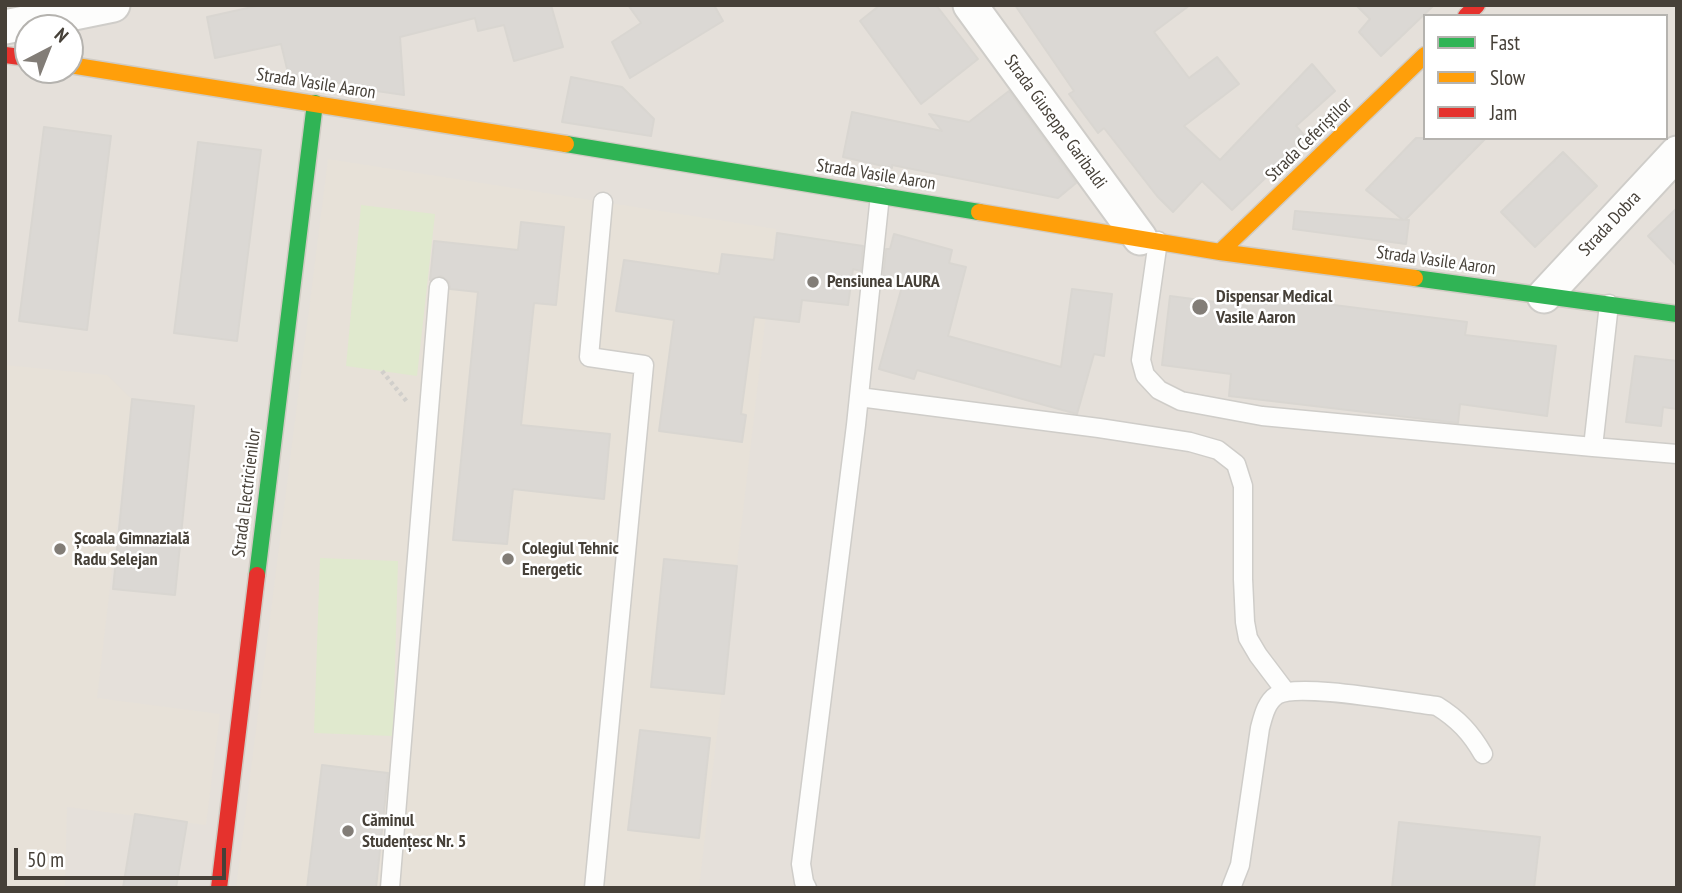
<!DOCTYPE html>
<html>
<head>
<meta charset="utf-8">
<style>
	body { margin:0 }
	#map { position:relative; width:1682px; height:893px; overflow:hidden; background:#f1efeb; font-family:"PT Sans Narrow",sans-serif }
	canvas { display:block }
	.frame { position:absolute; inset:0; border:7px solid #464038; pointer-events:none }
	.legend { position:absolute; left:1423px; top:14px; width:245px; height:126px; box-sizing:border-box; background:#fff; border:2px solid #b5b3af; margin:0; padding:9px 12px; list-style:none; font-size:21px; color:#464038 }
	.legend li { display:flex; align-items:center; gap:14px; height:35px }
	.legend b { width:35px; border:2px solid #b5b3af }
	.north { position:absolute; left:14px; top:14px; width:70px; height:70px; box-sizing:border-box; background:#fff; border:2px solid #b5b3af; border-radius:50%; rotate:42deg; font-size:19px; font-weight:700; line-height:28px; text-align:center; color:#464038 }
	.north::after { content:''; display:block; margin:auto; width:24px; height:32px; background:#827d77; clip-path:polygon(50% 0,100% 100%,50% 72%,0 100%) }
	.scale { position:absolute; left:14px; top:848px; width:212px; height:32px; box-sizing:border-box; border:4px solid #464038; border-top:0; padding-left:9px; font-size:21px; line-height:24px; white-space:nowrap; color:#464038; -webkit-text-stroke:5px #fff; paint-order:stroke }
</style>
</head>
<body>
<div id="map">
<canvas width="1682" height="893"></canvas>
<div class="frame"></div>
<ul class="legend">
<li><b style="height:9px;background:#30b455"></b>Fast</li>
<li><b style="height:9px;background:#ff9f0a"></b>Slow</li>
<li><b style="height:9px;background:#e5322d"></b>Jam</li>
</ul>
<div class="north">N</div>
<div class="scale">50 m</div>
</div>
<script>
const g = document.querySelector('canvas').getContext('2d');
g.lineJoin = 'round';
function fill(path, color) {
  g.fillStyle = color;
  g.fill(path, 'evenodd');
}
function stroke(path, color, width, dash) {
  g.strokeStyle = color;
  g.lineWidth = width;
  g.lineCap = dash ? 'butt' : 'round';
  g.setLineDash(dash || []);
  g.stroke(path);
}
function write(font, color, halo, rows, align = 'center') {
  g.font = font + ' "PT Sans Narrow",sans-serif';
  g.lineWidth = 5;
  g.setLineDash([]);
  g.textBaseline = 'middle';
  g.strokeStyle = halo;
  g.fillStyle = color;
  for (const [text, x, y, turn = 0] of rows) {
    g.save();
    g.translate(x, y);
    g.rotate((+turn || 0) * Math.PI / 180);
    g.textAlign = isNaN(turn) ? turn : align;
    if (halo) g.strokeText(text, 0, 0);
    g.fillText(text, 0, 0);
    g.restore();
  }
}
fill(new Path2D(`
	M 5,5 L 1677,5 L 1677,888 L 5,888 ZM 1425,16 L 1666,16 L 1666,138 L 1425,138 ZM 28,28 L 70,28 L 70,70 L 28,70 Z`), '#e5e0da');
fill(new Path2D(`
	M 328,159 L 776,229 L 699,888 L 236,888 Z
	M 5,365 L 107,375 L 132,399 L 97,698 L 220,714 L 206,825 L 67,807 L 65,888 L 5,888 Z`), '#e7e1d8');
fill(new Path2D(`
	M 361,205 L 435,214 L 417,376 L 346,366 Z
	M 320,558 L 398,561 L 393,736 L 314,733 Z`), '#e0e9ce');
const building = new Path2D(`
	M 261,5 L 551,5 L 563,47 L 514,61 L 504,25 L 478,31 L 475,18 L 400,37 L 404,95 L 363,89 L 363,86 L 289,77 L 281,44 L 215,58 L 207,17 Z
	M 628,5 L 714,5 L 723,21 L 630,78 L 612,42 L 641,23 Z
	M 880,5 L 936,5 L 978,59 L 921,104 L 860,21 Z
	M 1015,5 L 1190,5 L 1154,32 L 1189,78 L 1217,57 L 1239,84 L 1184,126 L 1220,160 L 1312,64 L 1335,91 L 1296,126 L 1307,138 L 1232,210 L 1202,181 L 1173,212 L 1157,196 L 1104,128 L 1098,133 L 1069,94 L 1074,91 Z
	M 1356,5 L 1434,5 L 1381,56 L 1359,32 L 1370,19 Z
	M 571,77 L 622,87 L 654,119 L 651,136 L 562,122 Z
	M 1009,91 L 1076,183 L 1058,198 L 892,165 L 892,168 L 843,157 L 852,112 L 942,131 L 929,114 L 969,122 Z
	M 44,127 L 111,136 L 87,330 L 19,321 Z
	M 1416,138 L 1486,138 L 1405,220 L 1409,220 L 1406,244 L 1293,229 L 1295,211 L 1403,220 L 1366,190 Z
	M 198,142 L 261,150 L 237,341 L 174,333 Z
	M 1563,152 L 1597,186 L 1535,247 L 1501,212 Z
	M 1677,208 L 1677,266 L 1648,236 Z
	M 521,222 L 564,227 L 556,305 L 534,303 L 521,425 L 610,434 L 604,499 L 513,489 L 507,544 L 453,540 L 478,292 L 450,289 L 449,282 L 441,276 L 430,280 L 434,241 L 518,250 Z
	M 777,233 L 863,246 L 861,271 L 853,269 L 848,305 L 802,300 L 799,322 L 754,317 L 741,414 L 746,415 L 742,442 L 659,431 L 674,320 L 616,311 L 624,260 L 719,274 L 722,254 L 774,260 Z
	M 894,234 L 952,250 L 949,263 L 966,267 L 948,336 L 1061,367 L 1072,289 L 1112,294 L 1104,356 L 1094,354 L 1077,414 L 917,370 L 914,379 L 879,369 L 903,283 L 883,278 L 886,249 L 890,249 Z
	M 1248,294 L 1467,322 L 1465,335 L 1556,346 L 1547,416 L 1460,404 L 1458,423 L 1229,396 L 1231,374 L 1162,365 L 1170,296 L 1247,306 Z
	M 1635,356 L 1677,361 L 1677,409 L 1663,407 L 1661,426 L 1626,422 Z
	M 132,399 L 194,406 L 175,595 L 113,589 Z
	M 664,559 L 737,566 L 724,694 L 651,687 Z
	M 640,730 L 710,738 L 699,838 L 628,830 Z
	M 322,765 L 388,773 L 376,888 L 307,888 Z
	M 135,814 L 187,822 L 176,888 L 123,888 Z
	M 1399,822 L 1540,837 L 1534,888 L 1392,888 Z`);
fill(building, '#dbd8d4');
stroke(building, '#d9d6d1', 2);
const lane = new Path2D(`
	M 1158,241 L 1141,360 L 1145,375 L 1159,390 L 1181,401 L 1262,416 L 1593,447
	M 1609,304 L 1593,447 L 1677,454
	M 859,397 L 1099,428 L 1190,442 L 1218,450 L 1236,464 L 1243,486 L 1243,579 L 1245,622 L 1248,638 L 1258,655 L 1286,692
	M 390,888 L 439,287
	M 594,888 L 644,365 L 589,357 L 603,202
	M 807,888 L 804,882 L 801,864 L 856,425 L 880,195
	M 1231,888 L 1240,865 L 1260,728 C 1263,717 1266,702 1277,695 C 1298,682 1407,703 1437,706 C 1458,719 1471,733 1483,754`);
const street = new Path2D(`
	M 970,5 L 1140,238
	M 5,27 L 113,5
	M 1544,296 L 1677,153`);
const fast = new Path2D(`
	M 566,144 L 979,212
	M 1415,278 L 1677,314
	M 257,575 L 315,103`);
const slow = new Path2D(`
	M 70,65 L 566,144
	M 979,212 L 1220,252 L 1415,278
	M 1220,252 L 1425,55`);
const jam = new Path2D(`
	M 1466,16 L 1477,5
	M 5,55 L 28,58
	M 219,888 L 257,575`);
stroke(lane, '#cfcdc9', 21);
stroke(street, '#cfcdc9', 37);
stroke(fast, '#d0cbc3', 19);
stroke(slow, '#d0cbc3', 19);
stroke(jam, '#d0cbc3', 19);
stroke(new Path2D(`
	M 382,371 L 408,403`), '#d1cfcb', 4.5, [3.5, 3.5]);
stroke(lane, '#fdfdfc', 18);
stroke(street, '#fdfdfc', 33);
stroke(fast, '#30b455', 16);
stroke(slow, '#ff9f0a', 16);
stroke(jam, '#e5322d', 16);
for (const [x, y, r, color] of [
	[813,282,7,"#827d77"],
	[1200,307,9,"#827d77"],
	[60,549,7,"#827d77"],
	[508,559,7,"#827d77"],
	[348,831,7,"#827d77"]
]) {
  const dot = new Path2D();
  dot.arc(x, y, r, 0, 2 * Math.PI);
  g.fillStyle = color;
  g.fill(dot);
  stroke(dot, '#fff', 2.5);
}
write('18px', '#464038', '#fff', [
	["Strada Vasile Aaron",316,84,9],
	["Strada Giuseppe Garibaldi",1055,122,54],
	["Strada Ceferiștilor",1309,140,-44],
	["Strada Vasile Aaron",876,175,9],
	["Strada Dobra",1610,224,-47],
	["Strada Vasile Aaron",1436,261,8],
	["Strada Electricienilor",247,493,-83]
]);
write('bold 18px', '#464038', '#fff', [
	["Pensiunea LAURA",827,282],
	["Dispensar Medical",1216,297],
	["Vasile Aaron",1216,318],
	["Școala Gimnazială",74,539],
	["Radu Selejan",74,560],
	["Colegiul Tehnic",522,549],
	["Energetic",522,570],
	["Căminul",362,821],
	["Studențesc Nr. 5",362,842]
], 'left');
</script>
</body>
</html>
